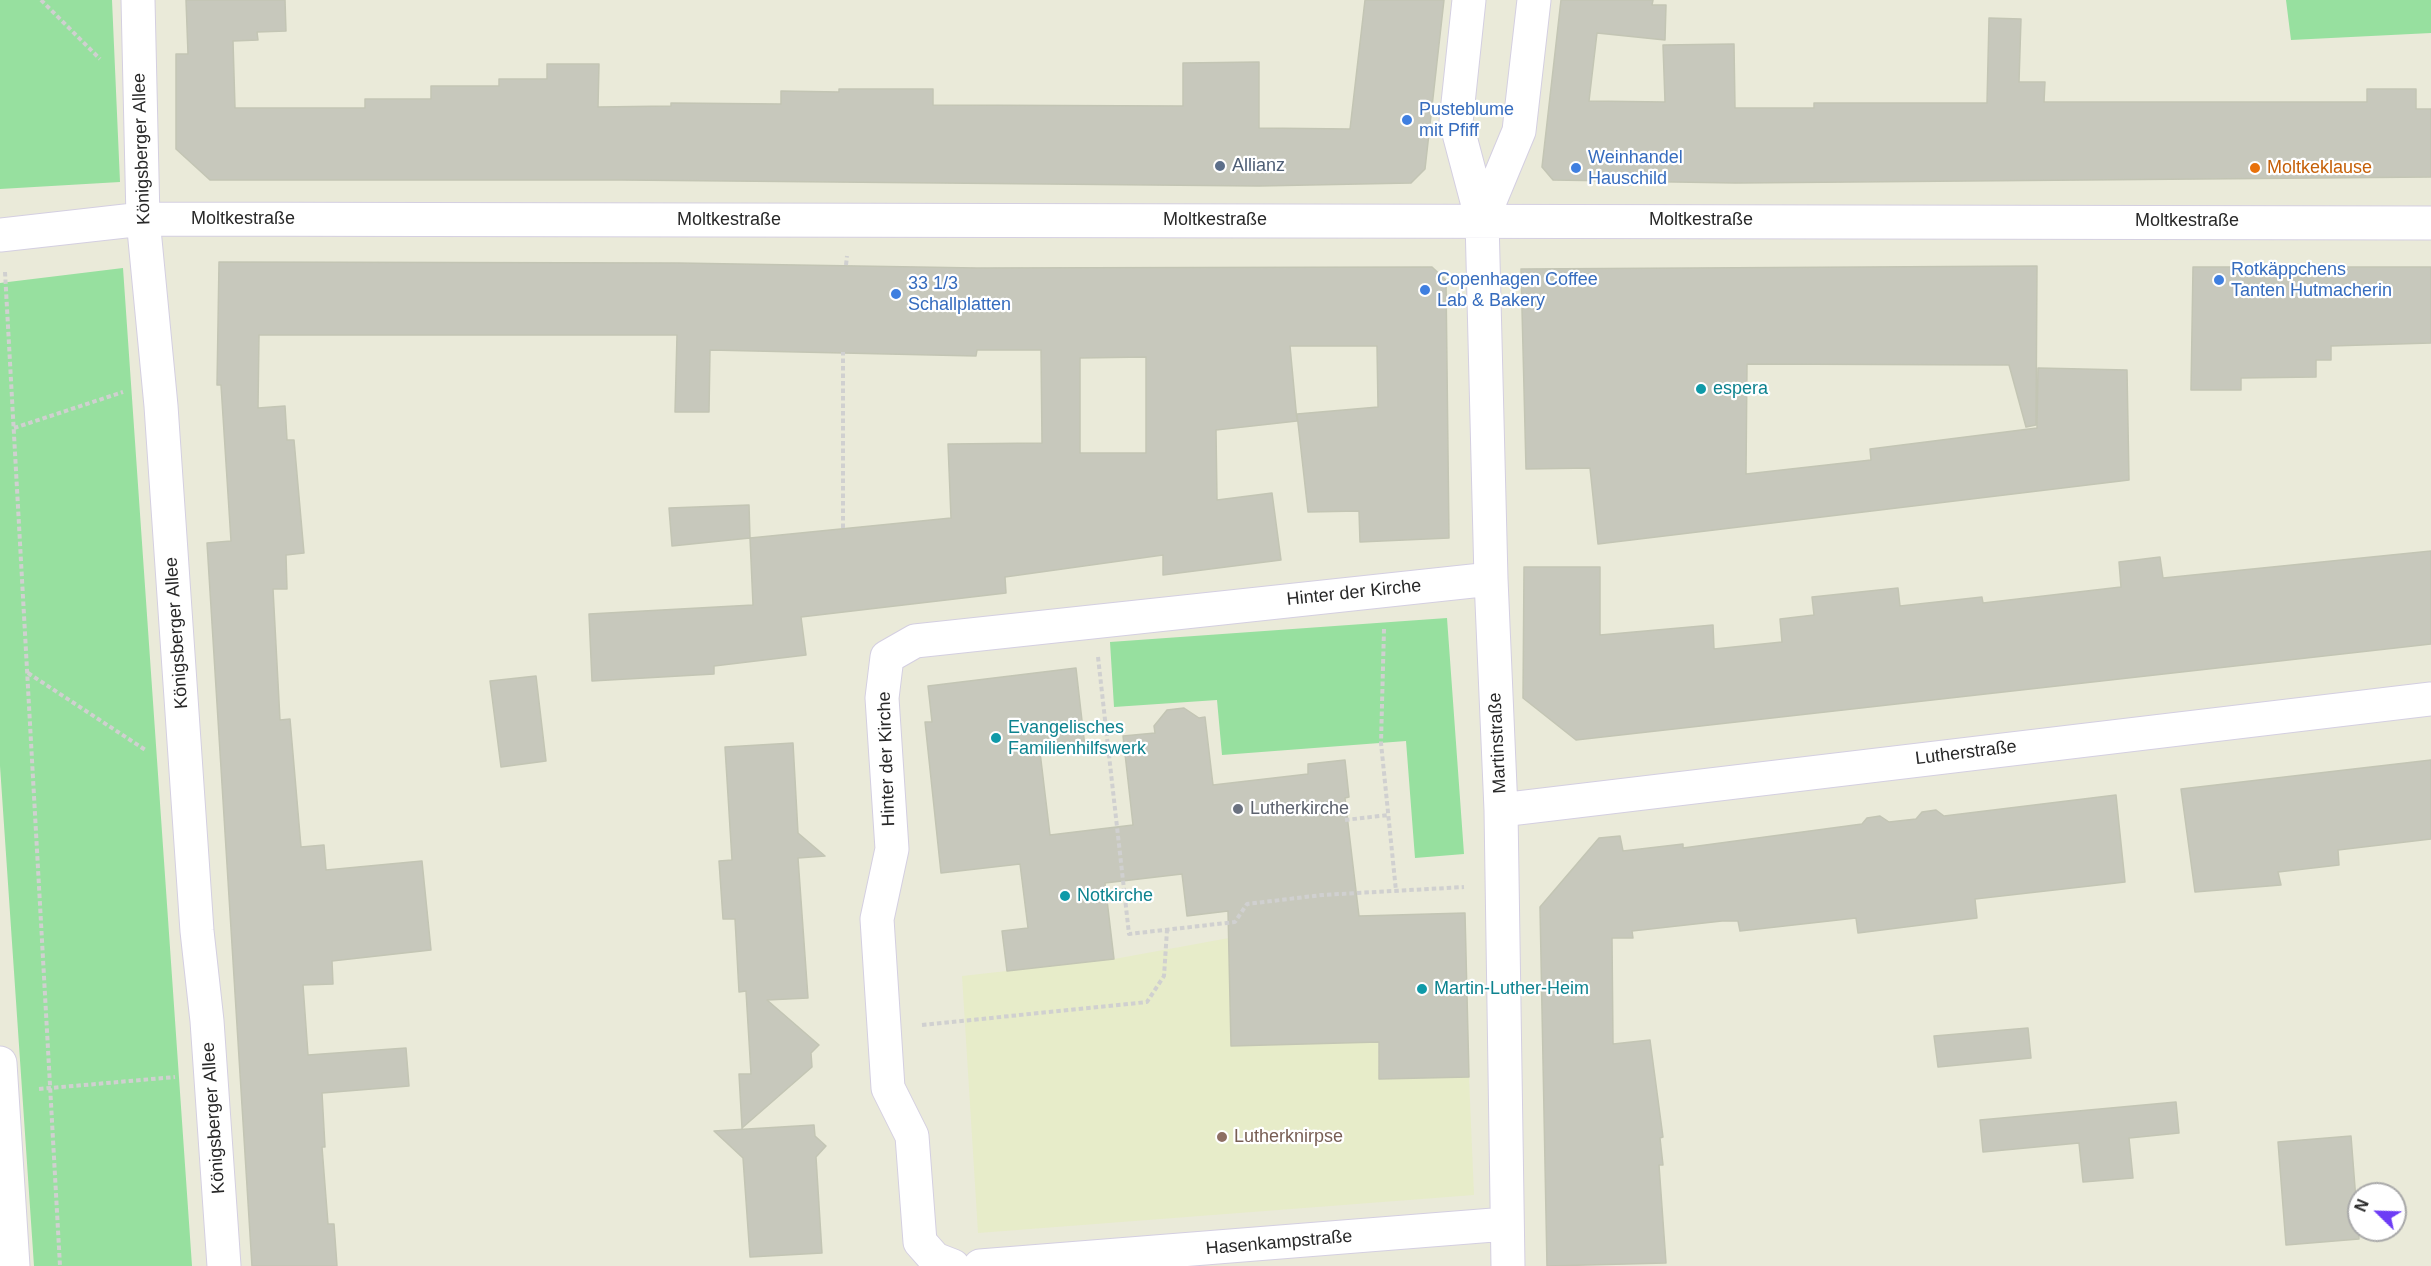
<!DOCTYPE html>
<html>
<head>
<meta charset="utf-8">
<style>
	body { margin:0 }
	#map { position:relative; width:2431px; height:1266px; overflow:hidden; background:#eaead9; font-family:Arial,sans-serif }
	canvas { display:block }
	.north { position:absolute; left:2347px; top:1182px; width:60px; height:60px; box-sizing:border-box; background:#fff; border:2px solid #a9a9a9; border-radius:50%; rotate:293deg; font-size:16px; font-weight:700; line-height:24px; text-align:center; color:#282828 }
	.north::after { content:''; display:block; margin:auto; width:21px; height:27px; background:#6d3cf5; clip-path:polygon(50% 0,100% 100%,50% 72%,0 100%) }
</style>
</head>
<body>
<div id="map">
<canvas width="2431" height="1266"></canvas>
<div class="north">N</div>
</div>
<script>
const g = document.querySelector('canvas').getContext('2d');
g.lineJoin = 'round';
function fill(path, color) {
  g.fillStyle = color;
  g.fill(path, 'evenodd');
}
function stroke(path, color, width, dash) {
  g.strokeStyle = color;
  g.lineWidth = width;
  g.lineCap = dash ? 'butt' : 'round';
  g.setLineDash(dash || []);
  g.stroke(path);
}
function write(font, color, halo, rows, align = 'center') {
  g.font = font + ' Arial,sans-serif';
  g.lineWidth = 4.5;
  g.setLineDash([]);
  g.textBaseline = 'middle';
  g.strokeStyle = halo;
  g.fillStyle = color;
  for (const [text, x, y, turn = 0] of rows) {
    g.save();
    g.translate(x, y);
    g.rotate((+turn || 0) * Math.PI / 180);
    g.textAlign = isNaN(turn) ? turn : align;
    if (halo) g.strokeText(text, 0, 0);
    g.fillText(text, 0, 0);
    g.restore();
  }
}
fill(new Path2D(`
	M 1376,935 L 1379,1079 L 1469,1077 L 1474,1195 L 978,1233 L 962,976 L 1114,959 L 1229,938 Z`), '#e7ecc9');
fill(new Path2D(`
	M 0,0 L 112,0 L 120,182 L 0,189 Z
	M 2286,0 L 2431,0 L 2431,33 L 2291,40 Z
	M 123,268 L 192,1266 L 34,1266 L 0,766 L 0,283 Z
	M 1447,618 L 1464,854 L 1415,858 L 1406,741 L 1222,755 L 1217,700 L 1114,707 L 1110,642 Z`), '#97e09f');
const building = new Path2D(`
	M 186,0 L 285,0 L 286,31 L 257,32 L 258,40 L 233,41 L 235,108 L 365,108 L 365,99 L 431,99 L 431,86 L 499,86 L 499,79 L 547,79 L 547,64 L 599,64 L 598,107 L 671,106 L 671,103 L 781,104 L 781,91 L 839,92 L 839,89 L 933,89 L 933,105 L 1183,106 L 1183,63 L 1259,62 L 1259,128 L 1350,129 L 1365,0 L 1444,0 L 1425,169 L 1411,183 L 1259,186 L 622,180 L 210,180 L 176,149 L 176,54 L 188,54 Z
	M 1561,0 L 1653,0 L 1652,5 L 1666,5 L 1665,40 L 1597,33 L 1589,101 L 1665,102 L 1663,45 L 1734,44 L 1735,108 L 1814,108 L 1814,103 L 1987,103 L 1989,18 L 2021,19 L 2019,82 L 2045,82 L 2044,102 L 2367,102 L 2367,89 L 2416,89 L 2416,109 L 2431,109 L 2431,177 L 1736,183 L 1553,180 L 1542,167 Z
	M 219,262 L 678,263 L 977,268 L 1432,267 L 1446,280 L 1449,538 L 1360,542 L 1359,511 L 1308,512 L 1297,414 L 1378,407 L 1377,346 L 1290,346 L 1297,421 L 1216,430 L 1217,500 L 1272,493 L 1281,560 L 1163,575 L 1163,555 L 1005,577 L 1006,593 L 801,617 L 806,655 L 714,666 L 714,674 L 592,681 L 589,614 L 753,605 L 750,538 L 951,518 L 948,444 L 1042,443 L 1041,350 L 977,350 L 976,356 L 710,350 L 709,412 L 675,412 L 677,335 L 259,335 L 258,408 L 285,406 L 287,440 L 294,440 L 304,553 L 286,555 L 287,589 L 273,589 L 280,720 L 290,719 L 301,847 L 324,845 L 326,870 L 422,861 L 431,950 L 332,961 L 333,984 L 303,985 L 308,1055 L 406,1048 L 409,1086 L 322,1093 L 325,1147 L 322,1147 L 328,1224 L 334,1224 L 337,1266 L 252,1266 L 207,543 L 231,541 L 221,385 L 217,385 ZM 1146,357 L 1146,453 L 1080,453 L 1080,358 Z
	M 2037,266 L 2036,425 L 2026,427 L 2009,365 L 1747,364 L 1746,474 L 1871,460 L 1870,449 L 2037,428 L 2038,368 L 2127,370 L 2129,480 L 1598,544 L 1590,468 L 1526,469 L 1521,269 Z
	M 2193,267 L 2431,267 L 2431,343 L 2331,346 L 2331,360 L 2316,360 L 2316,377 L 2241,378 L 2241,390 L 2191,390 Z
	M 749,505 L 750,538 L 672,546 L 669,508 Z
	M 2431,551 L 2431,644 L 1576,740 L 1523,698 L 1524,567 L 1600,567 L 1600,635 L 1713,625 L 1714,649 L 1782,642 L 1780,619 L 1814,615 L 1812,597 L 1898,588 L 1900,606 L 1982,597 L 1983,603 L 2121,587 L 2119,562 L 2160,557 L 2163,578 Z
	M 1076,668 L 1085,747 L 1040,752 L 1050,835 L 1133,825 L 1123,736 L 1155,733 L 1154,726 L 1167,710 L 1184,708 L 1199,718 L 1205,717 L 1213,785 L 1308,774 L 1308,764 L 1345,760 L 1349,797 L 1345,798 L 1359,916 L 1465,913 L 1469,1077 L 1379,1079 L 1379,1042 L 1231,1046 L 1228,911 L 1187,916 L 1182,874 L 1105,883 L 1114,959 L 1007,971 L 1002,931 L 1028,928 L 1020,864 L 941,873 L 925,722 L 932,722 L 928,686 Z
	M 536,676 L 546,761 L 501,767 L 490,681 Z
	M 793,743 L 798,833 L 825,856 L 798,858 L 808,998 L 767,1000 L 819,1045 L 811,1053 L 812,1067 L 742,1128 L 739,1074 L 751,1074 L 746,991 L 739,992 L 735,919 L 723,919 L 719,861 L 732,860 L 725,747 Z
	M 2431,760 L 2431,839 L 2338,850 L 2339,865 L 2278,872 L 2281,885 L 2195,892 L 2181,789 Z
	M 2116,795 L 2125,882 L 1975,899 L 1977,918 L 1858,933 L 1856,918 L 1740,931 L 1738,921 L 1722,921 L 1632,931 L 1633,938 L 1612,938 L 1613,1044 L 1650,1040 L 1663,1137 L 1660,1138 L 1663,1165 L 1659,1165 L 1666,1263 L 1547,1266 L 1540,907 L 1599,838 L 1620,836 L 1623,851 L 1683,844 L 1683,848 L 1862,824 L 1867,818 L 1880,816 L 1889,822 L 1916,819 L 1922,812 L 1936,810 L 1944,816 Z
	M 2028,1028 L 2031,1058 L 1938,1067 L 1934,1036 Z
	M 2176,1102 L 2179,1133 L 2129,1138 L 2133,1178 L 2083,1182 L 2079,1143 L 1983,1152 L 1980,1120 Z
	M 814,1125 L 815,1136 L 826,1146 L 816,1157 L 822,1253 L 750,1257 L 743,1158 L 714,1131 Z
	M 2351,1136 L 2359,1239 L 2286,1245 L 2278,1142 Z`);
fill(building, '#c7c8bc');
stroke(building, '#c3c5b4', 1.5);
const minor = new Path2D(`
	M 138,0 L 143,219 L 161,406 L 197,931 L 207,1021 L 224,1266
	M 1469,0 L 1456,122 L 1482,220 L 1491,579 L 1501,810 L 1508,1266
	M 1482,220 L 1519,131 L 1534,0
	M 0,235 L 143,219 L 2431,223
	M 1501,810 L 2431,699
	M 0,1063 L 13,1266
	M 953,1266 L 935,1259 L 920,1242 L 912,1136 L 888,1088 L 877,919 L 892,849 L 882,698 L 887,657 L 915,641 L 1491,579
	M 980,1266 L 1506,1224`);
stroke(minor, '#d4cfe1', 35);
stroke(new Path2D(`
	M 41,0 L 100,59
	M 846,265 L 847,256
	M 5,272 L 60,1266
	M 14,428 L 123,392
	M 843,528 L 843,352
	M 1384,629 L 1381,743 L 1396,891
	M 1098,657 L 1129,934 L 1235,922 L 1247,904 L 1322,895 L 1464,887
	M 28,673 L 147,751
	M 1064,728 L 1105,724
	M 1345,820 L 1388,815
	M 922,1025 L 1147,1002 L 1164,976 L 1167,930
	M 39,1089 L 175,1077`), '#d0d0d0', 4, [4.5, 3]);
stroke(minor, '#fff', 33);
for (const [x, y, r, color] of [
	[1407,120,6,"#3f7fe0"],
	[1220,166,6,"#5c6f8a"],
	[1576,168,6,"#3f7fe0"],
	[2255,168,6,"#e8710a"],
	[2219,280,6,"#3f7fe0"],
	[1425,290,6,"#3f7fe0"],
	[896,294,6,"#3f7fe0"],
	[1701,389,6,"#0f9aa8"],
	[996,738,6,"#0f9aa8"],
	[1238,809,6,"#6b7280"],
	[1065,896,6,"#0f9aa8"],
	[1422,989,6,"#0f9aa8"],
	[1222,1137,6,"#8d6e63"]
]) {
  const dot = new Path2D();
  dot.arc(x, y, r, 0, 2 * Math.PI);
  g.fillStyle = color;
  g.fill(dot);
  stroke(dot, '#fff', 2);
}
write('18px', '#366cbe', '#fff', [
	["Pusteblume",1419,110],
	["mit Pfiff",1419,131],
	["Weinhandel",1588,158],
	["Hauschild",1588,179],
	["Rotkäppchens",2231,270],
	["Tanten Hutmacherin",2231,291],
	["Copenhagen Coffee",1437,280],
	["Lab & Bakery",1437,301],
	["33 1/3",908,284],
	["Schallplatten",908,305]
], 'left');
write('18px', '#282828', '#fff', [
	["Königsberger Allee",142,149,-92],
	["Moltkestraße",243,219],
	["Moltkestraße",729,220],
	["Moltkestraße",1215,220],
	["Moltkestraße",1701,220],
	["Moltkestraße",2187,221],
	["Hinter der Kirche",1354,593,-6],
	["Königsberger Allee",177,633,-94],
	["Martinstraße",1498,743,-93],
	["Lutherstraße",1966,753,-7],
	["Hinter der Kirche",887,759,-92],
	["Königsberger Allee",214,1118,-94],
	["Hasenkampstraße",1279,1243,-5]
]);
write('18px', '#4e5e75', '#fff', [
	["Allianz",1232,166]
], 'left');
write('18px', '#c56008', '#fff', [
	["Moltkeklause",2267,168]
], 'left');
write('18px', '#0d838f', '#fff', [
	["espera",1713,389],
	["Evangelisches",1008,728],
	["Familienhilfswerk",1008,749],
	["Notkirche",1077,896],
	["Martin-Luther-Heim",1434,989]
], 'left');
write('18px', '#5b616d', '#fff', [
	["Lutherkirche",1250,809]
], 'left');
write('18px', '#785e54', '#fff', [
	["Lutherknirpse",1234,1137]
], 'left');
</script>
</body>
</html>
